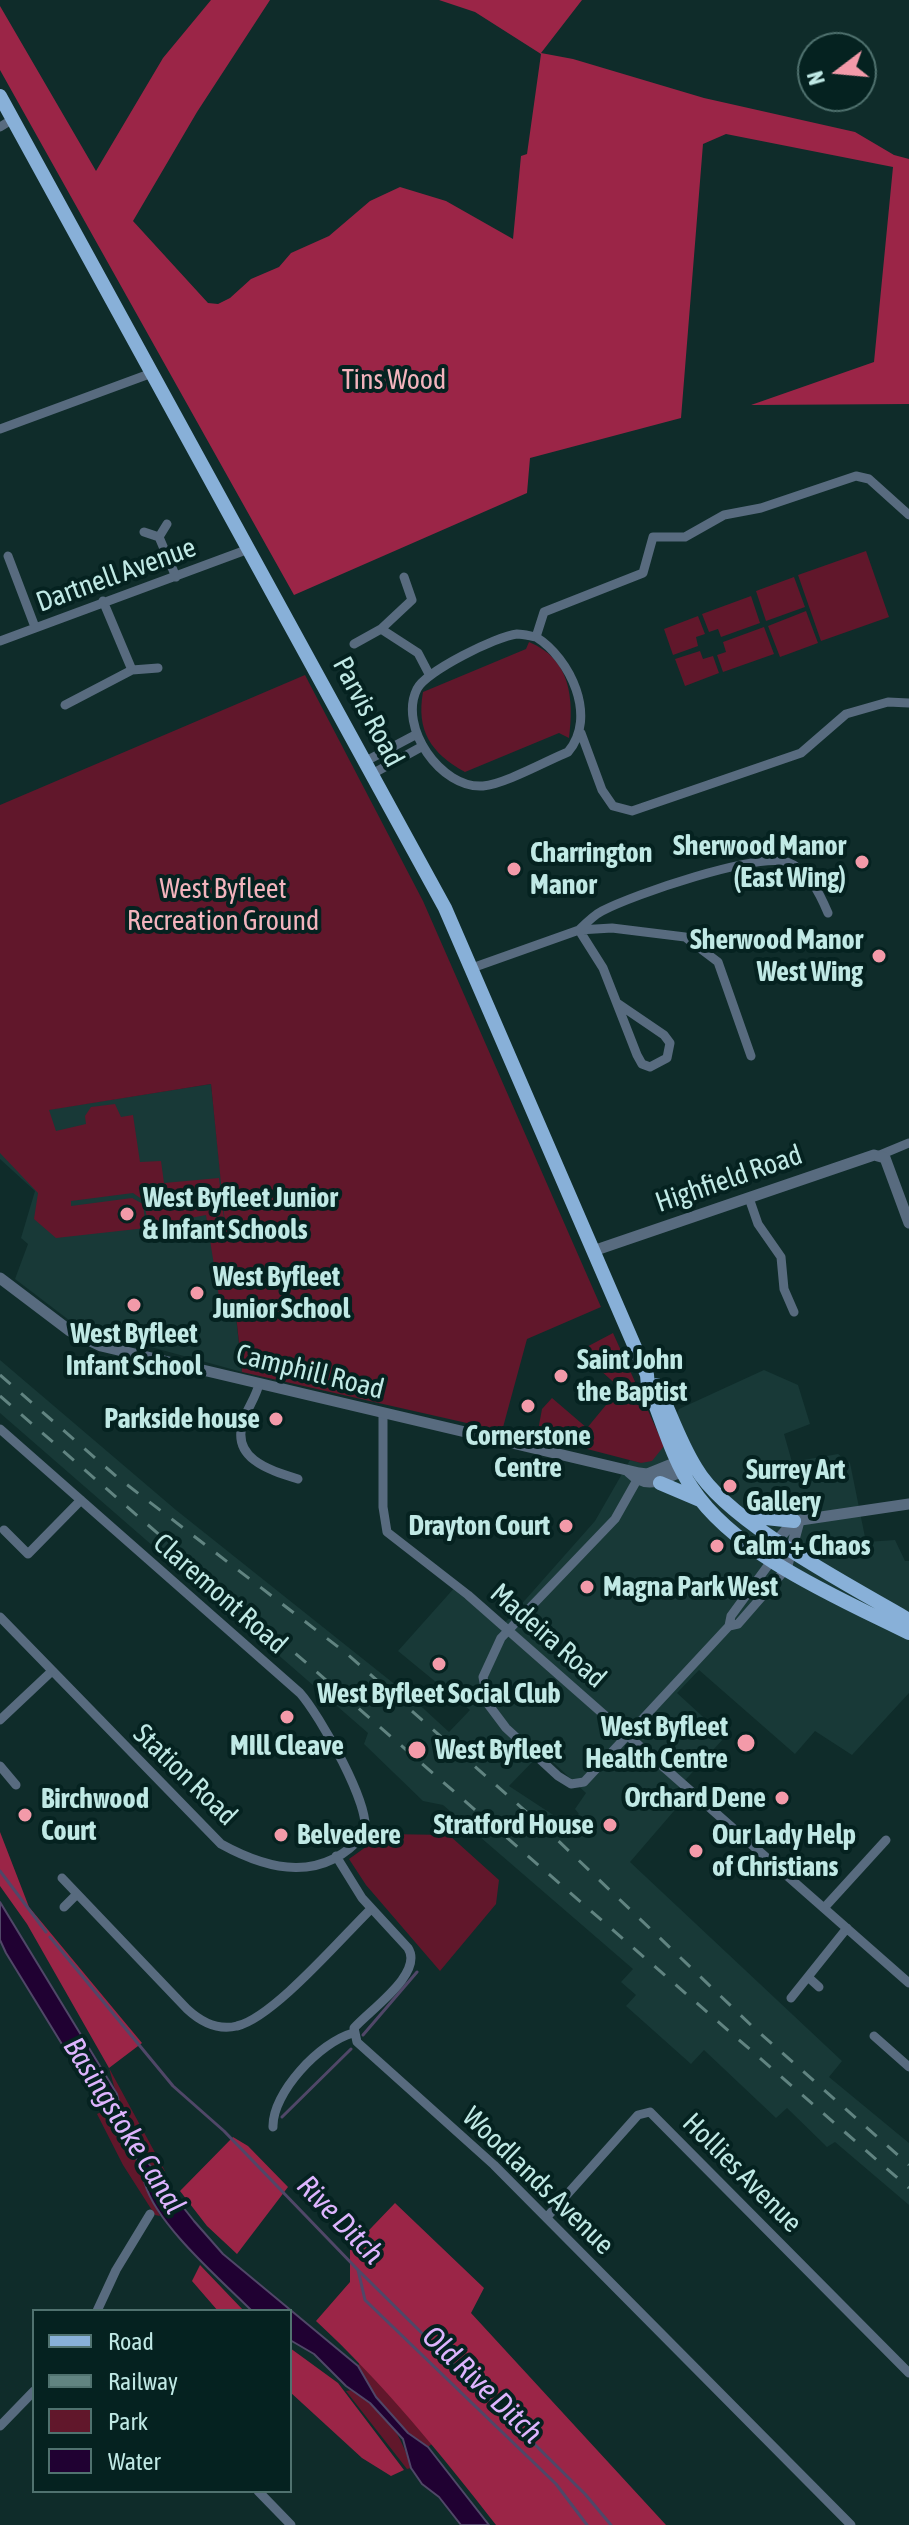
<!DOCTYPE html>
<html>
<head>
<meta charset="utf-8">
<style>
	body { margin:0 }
	#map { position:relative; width:909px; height:2525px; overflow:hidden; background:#0f2c2a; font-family:"Asap Condensed",sans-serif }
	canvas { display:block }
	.legend { position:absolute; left:32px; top:2309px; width:260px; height:184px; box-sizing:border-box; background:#052220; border:2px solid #50726f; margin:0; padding:10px 14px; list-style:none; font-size:24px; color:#c0e9e5 }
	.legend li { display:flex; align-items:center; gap:16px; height:40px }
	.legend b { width:40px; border:2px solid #50726f }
	.north { position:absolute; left:797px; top:32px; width:80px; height:80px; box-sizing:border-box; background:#052220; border:2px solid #50726f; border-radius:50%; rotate:254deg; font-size:22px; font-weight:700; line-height:32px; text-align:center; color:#c0e9e5 }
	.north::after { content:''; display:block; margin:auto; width:28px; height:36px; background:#f39aa9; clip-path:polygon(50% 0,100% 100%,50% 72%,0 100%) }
</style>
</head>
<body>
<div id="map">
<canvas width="909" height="2525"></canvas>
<ul class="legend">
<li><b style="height:10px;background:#88b0d8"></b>Road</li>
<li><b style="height:10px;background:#618481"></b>Railway</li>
<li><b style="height:22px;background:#61172b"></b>Park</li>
<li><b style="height:22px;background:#200132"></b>Water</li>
</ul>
<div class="north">N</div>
</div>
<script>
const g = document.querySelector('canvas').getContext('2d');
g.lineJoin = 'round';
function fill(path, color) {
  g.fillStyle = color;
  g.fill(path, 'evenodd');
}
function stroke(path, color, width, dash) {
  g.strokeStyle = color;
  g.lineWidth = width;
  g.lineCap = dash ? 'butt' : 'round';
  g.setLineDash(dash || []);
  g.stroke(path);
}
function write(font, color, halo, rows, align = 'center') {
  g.font = font + ' "Asap Condensed",sans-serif';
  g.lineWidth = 8;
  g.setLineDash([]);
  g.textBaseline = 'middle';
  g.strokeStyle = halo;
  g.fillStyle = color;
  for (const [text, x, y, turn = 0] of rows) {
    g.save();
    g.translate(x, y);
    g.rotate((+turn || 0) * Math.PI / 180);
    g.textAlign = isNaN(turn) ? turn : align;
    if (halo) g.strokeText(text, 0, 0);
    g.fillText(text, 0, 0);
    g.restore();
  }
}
fill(new Path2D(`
	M 211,1084 L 242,1372 L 78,1327 L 15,1279 L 28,1244 L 21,1238 L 35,1191 L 0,1159 L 0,1117 Z
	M 0,1360 L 176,1510 L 412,1698 L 449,1732 L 470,1710 L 398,1651 L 456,1586 L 503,1625 L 595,1521 L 630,1460 L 641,1463 L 664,1446 L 679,1409 L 764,1370 L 798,1385 L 810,1424 L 784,1434 L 792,1462 L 838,1454 L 850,1463 L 866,1542 L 895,1540 L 905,1561 L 909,1561 L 909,1693 L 852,1755 L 815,1731 L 795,1754 L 699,1670 L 677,1693 L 725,1737 L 677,1789 L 686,1797 L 630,1862 L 842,2061 L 829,2077 L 909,2143 L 909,2205 L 835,2142 L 827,2147 L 787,2108 L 776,2118 L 704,2050 L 691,2064 L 626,2006 L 636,1995 L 621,1982 L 633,1969 L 443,1805 L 423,1801 L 364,1744 L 368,1733 L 0,1413 ZM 542,1752 L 586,1793 L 575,1809 L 579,1814 L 567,1824 L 509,1786 Z`), '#183937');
fill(new Path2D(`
	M 866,551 L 889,617 L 821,641 L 798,575 Z
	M 794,577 L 805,607 L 766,621 L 756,591 Z
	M 751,596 L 760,623 L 721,637 L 718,629 L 709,632 L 702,614 Z
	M 806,611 L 818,643 L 780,657 L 768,626 Z
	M 698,616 L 705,634 L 696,637 L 698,646 L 673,655 L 664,629 Z
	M 764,627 L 774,654 L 723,672 L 717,655 L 726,652 L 723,642 Z
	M 529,642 C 571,659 574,699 569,738 L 559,733 L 465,772 C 431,753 416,731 423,692 L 526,649 Z
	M 700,651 L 703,659 L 713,656 L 719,673 L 685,686 L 675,659 Z
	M 305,675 L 423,901 L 601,1307 L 527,1339 L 502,1431 L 242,1372 L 235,1305 L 221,1309 L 206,1215 L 149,1226 L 143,1200 L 133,1193 L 71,1201 L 71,1206 L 132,1198 L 143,1204 L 146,1228 L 56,1238 L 34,1219 L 38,1193 L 0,1153 L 0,805 ZM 211,1084 L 227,1243 L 219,1178 L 164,1183 L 161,1161 L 140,1162 L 133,1115 L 121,1117 L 115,1104 L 91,1107 L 85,1116 L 86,1124 L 56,1131 L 49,1110 Z
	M 613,1333 L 664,1446 L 652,1461 L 641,1463 L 537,1436 L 542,1409 L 552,1398 L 587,1428 L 620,1388 L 579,1351 Z
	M 384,1834 L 449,1835 L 499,1880 L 496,1904 L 440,1971 L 366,1885 L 349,1859 Z
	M 109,2068 L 165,2171 L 155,2172 L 124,2122 Z
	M 103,2111 C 130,2128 150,2188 160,2216 L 155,2215 L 123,2165 L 97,2114 Z
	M 360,2362 L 433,2443 L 428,2447 L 408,2433 L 376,2397 L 358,2366 Z
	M 353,2390 C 383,2404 403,2438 411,2468 L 407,2469 L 346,2391 Z`), '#61172b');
fill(new Path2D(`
	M 211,0 L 270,0 L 197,112 L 133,221 L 208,303 L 218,304 L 230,298 L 251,279 L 279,267 L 291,253 L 329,236 L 370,201 L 400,187 L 446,201 L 513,239 L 521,156 L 527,154 L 541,54 L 475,12 L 439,0 L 582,0 L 541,53 L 573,59 L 704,98 L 855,132 L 894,155 L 909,159 L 909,404 L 751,405 L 874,362 L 893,167 L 726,134 L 703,144 L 681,418 L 530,458 L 527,493 L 294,595 L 0,70 L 0,6 L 96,171 L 163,58 Z
	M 0,1832 L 29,1907 L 142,2043 L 109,2068 L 27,1924 L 0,1886 Z
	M 233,2137 L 248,2146 L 288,2187 L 237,2254 L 207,2226 L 180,2191 Z
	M 395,2203 L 484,2288 L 471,2313 L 666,2525 L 496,2525 C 440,2453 383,2383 316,2321 L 350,2282 L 350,2250 Z
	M 200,2265 L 244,2311 L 218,2311 L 192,2281 Z
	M 290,2348 L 338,2383 L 404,2470 L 391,2476 L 362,2458 L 290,2392 Z`), '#9b2547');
const water = new Path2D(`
	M 0,1902 L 117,2094 L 124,2122 L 149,2164 L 194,2221 L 223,2254 L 358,2366 L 376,2397 L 408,2433 L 428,2447 L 489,2525 L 461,2525 L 439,2497 L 422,2484 L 411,2468 L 403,2439 L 370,2403 L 346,2386 L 314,2354 L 290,2340 L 290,2311 L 252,2311 C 221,2280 157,2225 145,2184 C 139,2162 125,2125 103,2111 L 6,1953 L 0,1940 Z`);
fill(water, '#200132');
stroke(water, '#504768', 2);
stroke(new Path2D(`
	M 0,1871 L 46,1932
	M 50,1937 L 173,2086 L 224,2131 L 358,2270 L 585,2494 L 611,2525
	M 363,2035 L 417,1972
	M 282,2117 L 351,2049
	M 358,2270 L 365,2300 L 556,2484 L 587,2525`), '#504768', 3);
stroke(new Path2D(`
	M 0,127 L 13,119
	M 0,429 L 152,373
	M 144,532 L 159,537 L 176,577
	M 159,537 L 167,524
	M 8,556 L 35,627
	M 103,601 L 132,670
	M 381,629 L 412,600 L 404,577
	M 536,637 C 570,658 598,717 568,752 C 546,761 505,784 483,786 C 441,789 398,727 417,689 C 426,671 497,636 517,634 C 523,634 530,636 536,637 L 544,612 L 643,573 L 653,537 L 685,537 L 724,515 L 761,508 L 856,476 L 869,479 L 909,515
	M 0,641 L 246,550
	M 354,644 L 381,629 L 418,653 L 429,674
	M 65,705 L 132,670 L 158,668
	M 581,733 L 602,790 L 613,806 L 632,811 L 801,753 L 846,714 L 888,702 L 909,703
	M 366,761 L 417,734
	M 372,774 L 423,746
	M 579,930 C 586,923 594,915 602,911 C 635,894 755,853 787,862 C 808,869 820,894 828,913
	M 579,930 L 603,968 L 637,1055 L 642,1064 L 650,1067 L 667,1058 L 670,1043 L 664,1035 L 617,1003
	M 472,968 L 579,930 L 612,928 L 685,937 L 718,962 L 751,1056
	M 880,1155 L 909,1143
	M 749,1198 L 758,1224 L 781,1257 L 784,1289 L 794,1312
	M 259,1384 C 256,1397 248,1407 244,1419 C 229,1458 269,1470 298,1479
	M 383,1415 L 383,1507 L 387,1532 L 468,1595 L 909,1983
	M 0,1429 L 300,1693 C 318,1713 374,1809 364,1834 C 323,1883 270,1871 221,1844 L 0,1617
	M 637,1480 L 615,1519 L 501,1638 L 483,1677 L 488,1704 L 506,1728 L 558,1776 L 571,1784 L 584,1782 L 729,1626 L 731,1616 L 772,1560
	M 4,1530 L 28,1554 L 81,1500
	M 729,1626 L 738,1624 L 786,1569
	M 0,1720 L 52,1671
	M 0,1766 L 16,1785
	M 336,1856 L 362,1898 L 408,1948 C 424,1973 371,2009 354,2028 L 357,2042 L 494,2165 L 851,2525
	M 62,1878 L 187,2009 C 201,2022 217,2031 237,2026 C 273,2018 342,1937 371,1909
	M 64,1907 L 77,1894
	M 824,1908 L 886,1840
	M 808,1977 L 819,1987
	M 791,1998 L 847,1928
	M 874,2036 L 909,2067
	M 273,2127 C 272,2093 320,2042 353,2033
	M 547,2217 L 638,2115 L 650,2112 L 909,2373
	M 97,2311 L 116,2270 L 150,2214
	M 0,2426 L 34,2391
	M 258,2491 L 291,2525`), '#586b7f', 9);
stroke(new Path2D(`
	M 593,1251 L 874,1155 L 885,1158 L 909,1223
	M 0,1278 L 70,1331 L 101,1346 L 639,1473 L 647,1474 L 684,1459
	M 628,1471 C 651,1494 664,1475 688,1470
	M 772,1560 L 781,1536 L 794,1521 L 909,1504
	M 786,1569 L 799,1521`), '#586b7f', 11);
stroke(new Path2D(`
	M 0,96 L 445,908 L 647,1375 L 648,1386 C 662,1420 672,1458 692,1488 C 736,1555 839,1598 909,1633
	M 657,1385 C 670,1412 680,1443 696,1468 C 728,1523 853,1587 909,1620
	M 660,1483 L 700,1500
	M 747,1516 L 794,1521`), '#88b0d8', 14);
stroke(new Path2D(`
	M 0,1375 L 117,1477 L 346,1653 L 548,1831 L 753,2027 L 909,2165
	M 0,1396 L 909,2188`), '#618481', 3, [14, 14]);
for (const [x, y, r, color] of [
	[862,862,8,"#f39aa9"],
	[514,869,8,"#f39aa9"],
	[879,956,8,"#f39aa9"],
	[127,1214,8,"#f39aa9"],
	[197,1293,8,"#f39aa9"],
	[134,1305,8,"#f39aa9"],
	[561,1376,8,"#f39aa9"],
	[528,1406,8,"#f39aa9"],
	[276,1419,8,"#f39aa9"],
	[730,1486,8,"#f39aa9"],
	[566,1526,8,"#f39aa9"],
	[717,1546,8,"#f39aa9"],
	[587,1587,8,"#f39aa9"],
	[439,1664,8,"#f39aa9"],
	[287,1717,8,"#f39aa9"],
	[746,1743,10,"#f39aa9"],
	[417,1750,10,"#f39aa9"],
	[782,1798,8,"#f39aa9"],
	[25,1815,8,"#f39aa9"],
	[610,1825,8,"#f39aa9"],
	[281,1835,8,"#f39aa9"],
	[696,1851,8,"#f39aa9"]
]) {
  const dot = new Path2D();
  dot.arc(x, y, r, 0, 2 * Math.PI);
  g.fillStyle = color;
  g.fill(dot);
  stroke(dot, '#052220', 3);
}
write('28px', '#f3b4bd', '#052220', [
	["Tins Wood",394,380],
	["West Byfleet",223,889],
	["Recreation Ground",223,921]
]);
write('28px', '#c0e9e5', '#052220', [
	["Dartnell Avenue",116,575,-20],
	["Parvis Road",368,712,62],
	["Highfield Road",729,1179,-19],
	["Camphill Road",310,1372,14],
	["Claremont Road",220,1594,41],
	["Madeira Road",548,1636,41],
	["Station Road",185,1775,44],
	["Hollies Avenue",742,2173,45],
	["Woodlands Avenue",538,2181,44]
]);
write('bold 28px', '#c0e9e5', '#052220', [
	["Sherwood Manor",846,846,"right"],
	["(East Wing)",846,878,"right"],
	["Charrington",530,853],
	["Manor",530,885],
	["Sherwood Manor",863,940,"right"],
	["West Wing",863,972,"right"],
	["West Byfleet Junior",143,1198],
	["& Infant Schools",143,1230],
	["West Byfleet",213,1277],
	["Junior School",213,1309],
	["West Byfleet",134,1334,"center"],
	["Infant School",134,1366,"center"],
	["Saint John",577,1360],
	["the Baptist",577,1392],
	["Parkside house",260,1419,"right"],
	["Cornerstone",528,1436,"center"],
	["Centre",528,1468,"center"],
	["Surrey Art",746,1470],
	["Gallery",746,1502],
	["Drayton Court",550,1526,"right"],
	["Calm + Chaos",733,1546],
	["Magna Park West",603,1587],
	["West Byfleet Social Club",439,1694,"center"],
	["West Byfleet",728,1727,"right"],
	["Health Centre",728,1759,"right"],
	["MIll Cleave",287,1746,"center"],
	["West Byfleet",435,1750],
	["Orchard Dene",766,1798,"right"],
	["Birchwood",41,1799],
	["Court",41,1831],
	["Stratford House",594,1825,"right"],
	["Belvedere",297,1835],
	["Our Lady Help",712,1835],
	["of Christians",712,1867]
], 'left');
write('italic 30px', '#ddb4fe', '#052220', [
	["Basingstoke Canal",124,2126,58],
	["Rive Ditch",340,2220,46],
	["Old Rive Ditch",482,2385,44]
]);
</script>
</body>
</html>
